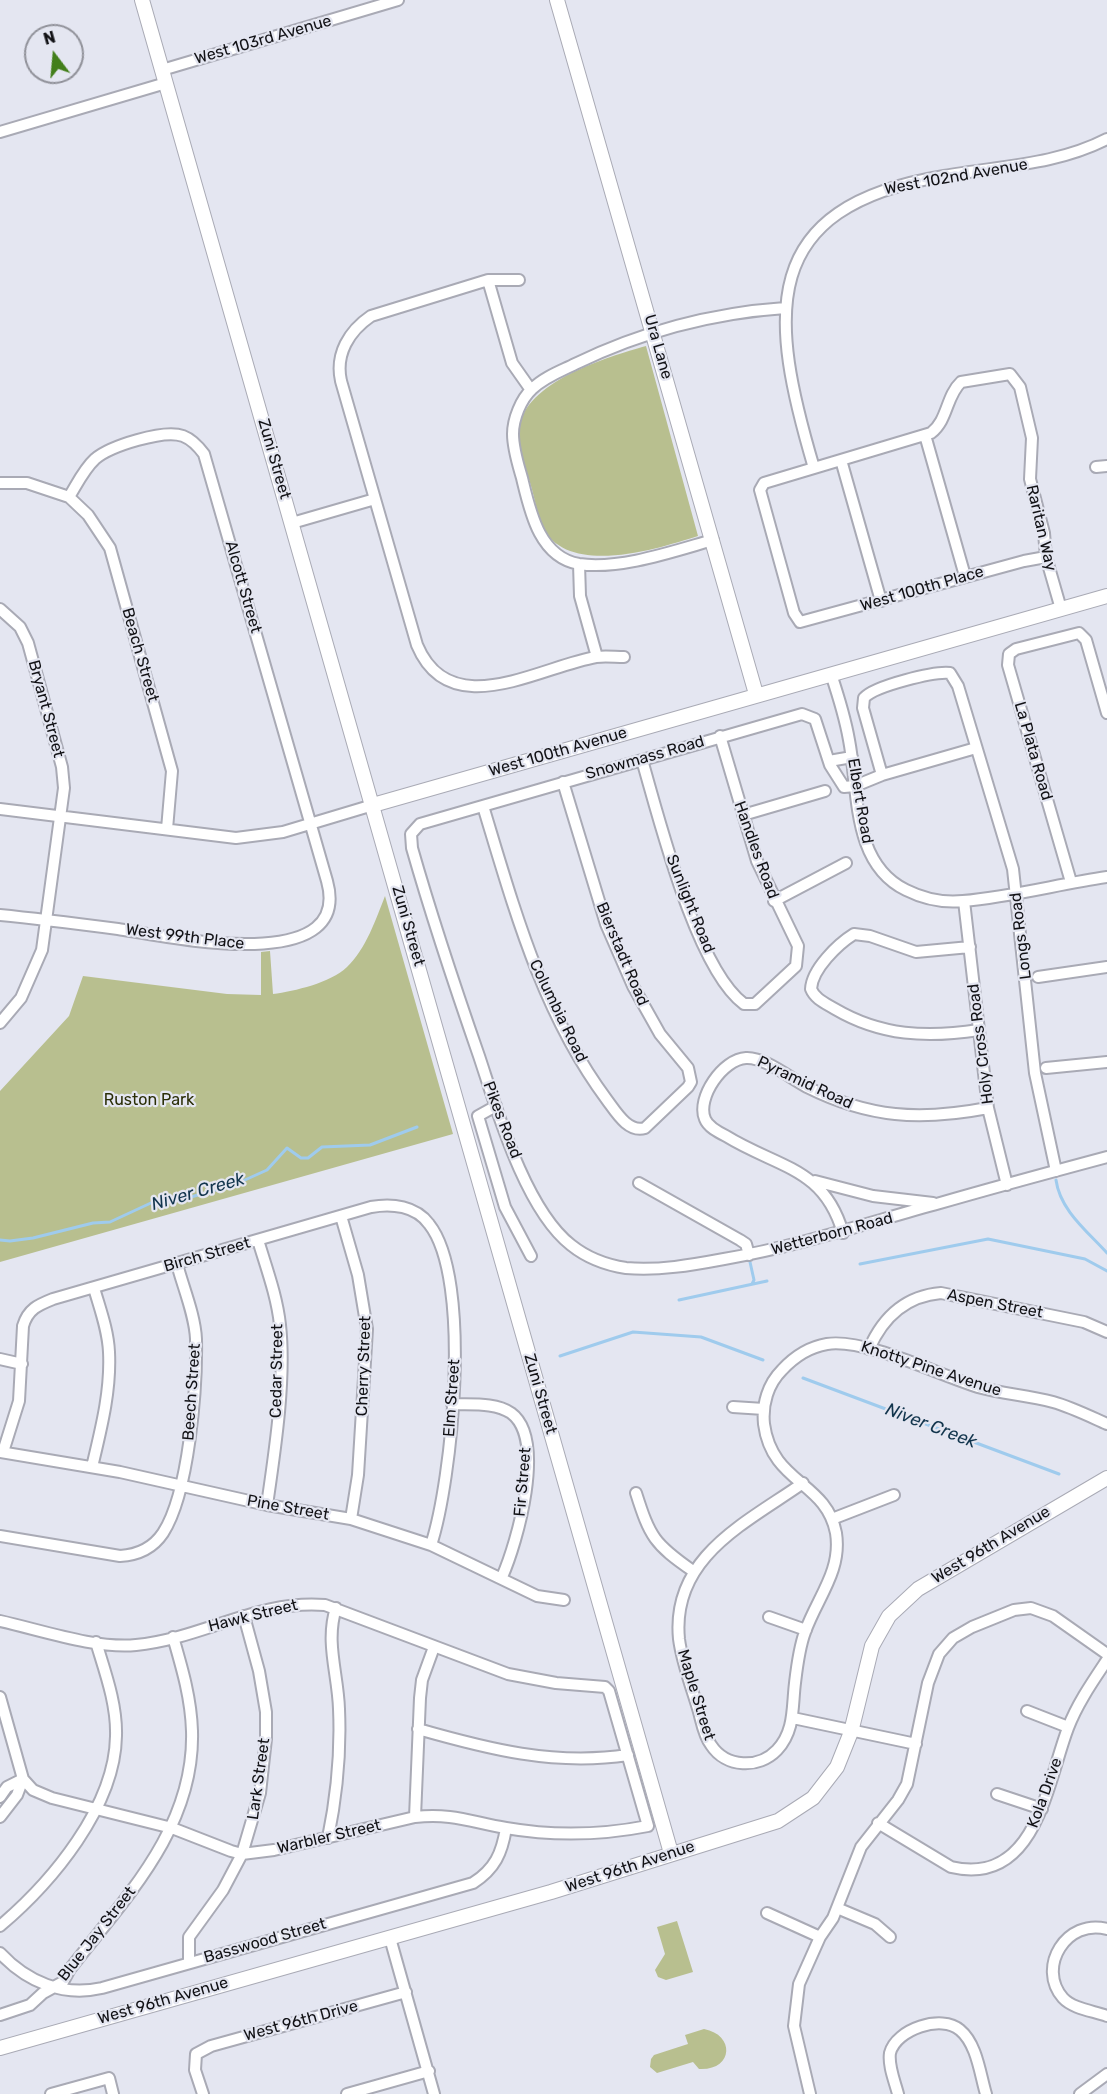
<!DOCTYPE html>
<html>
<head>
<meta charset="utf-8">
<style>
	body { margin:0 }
	#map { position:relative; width:1107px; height:2094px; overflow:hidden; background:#e4e6f1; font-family:Rubik,sans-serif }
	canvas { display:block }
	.north { position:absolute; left:24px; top:24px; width:60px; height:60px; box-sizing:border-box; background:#e4e6f1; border:2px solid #909199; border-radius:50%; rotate:344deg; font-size:16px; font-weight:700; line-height:24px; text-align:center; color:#121216 }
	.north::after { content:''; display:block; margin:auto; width:21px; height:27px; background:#437f1b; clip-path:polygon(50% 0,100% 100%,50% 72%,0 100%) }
</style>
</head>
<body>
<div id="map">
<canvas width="1107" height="2094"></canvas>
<div class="north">N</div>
</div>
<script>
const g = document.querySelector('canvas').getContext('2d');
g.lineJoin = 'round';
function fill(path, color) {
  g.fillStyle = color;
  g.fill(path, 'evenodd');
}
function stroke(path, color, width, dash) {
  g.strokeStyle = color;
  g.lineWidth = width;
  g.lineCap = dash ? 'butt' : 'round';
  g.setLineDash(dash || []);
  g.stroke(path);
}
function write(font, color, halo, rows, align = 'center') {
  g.font = font + ' Rubik,sans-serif';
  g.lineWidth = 4.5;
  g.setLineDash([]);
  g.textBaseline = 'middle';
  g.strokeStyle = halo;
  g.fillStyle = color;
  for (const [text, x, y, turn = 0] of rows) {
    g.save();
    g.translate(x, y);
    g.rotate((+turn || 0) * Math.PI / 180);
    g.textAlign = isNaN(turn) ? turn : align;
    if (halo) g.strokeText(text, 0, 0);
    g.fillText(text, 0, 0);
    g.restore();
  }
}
fill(new Path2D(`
	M 646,346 L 698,536 C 657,549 567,578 542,526 C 537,514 535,499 531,486 C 526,468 517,448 519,429 C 524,382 607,357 646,346 Z
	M 385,896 L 453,1134 L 0,1262 L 0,1091 L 69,1016 L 83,976 L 227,994 L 261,995 L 261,952 L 270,951 L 273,994 C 295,991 330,983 347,967 C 366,949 376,919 385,896 Z
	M 677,1921 L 693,1972 L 666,1980 L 658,1977 L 655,1970 L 665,1954 L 657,1927 Z
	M 704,2029 C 736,2035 733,2071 699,2069 L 693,2062 L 657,2073 L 650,2067 L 651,2059 L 654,2055 L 688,2044 L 685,2035 Z`), '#b8bf8f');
stroke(new Path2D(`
	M 1056,1180 C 1060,1210 1087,1231 1107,1253
	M 0,1240 L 10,1241 L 33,1238 L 93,1223 L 110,1222 L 153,1202 L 184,1199 L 236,1184 L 267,1170 L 287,1148 L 301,1158 L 308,1158 L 322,1147 L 370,1145 L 417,1127
	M 750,1262 L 754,1280 L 752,1284
	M 860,1264 L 988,1239 L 1085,1259 L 1107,1271
	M 679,1300 L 767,1281
	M 560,1356 L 633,1332 L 701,1337 L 763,1360
	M 803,1378 L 1059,1474`), '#9fcbed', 3);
const minor = new Path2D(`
	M 162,70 L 398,0
	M 0,132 L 166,83
	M 488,280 L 512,363 L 531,390
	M 519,280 L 488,280 L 371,316 C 349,331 335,354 341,381 L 417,645 C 450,724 539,667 596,657 C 605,656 615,657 624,657
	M 925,435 L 965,576
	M 841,460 L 881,601
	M 1096,467 L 1107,466
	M 814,468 C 769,316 756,207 944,176 C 999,166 1057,165 1107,139
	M 0,483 L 27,483 L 69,497 L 88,515 L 110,548 L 172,771 L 167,829
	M 292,523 L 375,499
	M 713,540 C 674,551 620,570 579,564 C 539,557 530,511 522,478 C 518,464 513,449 513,434 C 513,419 521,399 532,389 C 544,377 561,371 575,364 C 641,332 712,313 785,308
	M 1046,557 L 1024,561 L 800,622 L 794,613 L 760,490 L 764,483 L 931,433 C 948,420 946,396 961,382 L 1010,374 L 1020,387 L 1032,438 L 1030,479 L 1044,533 L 1046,557 L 1061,609
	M 579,564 L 580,596 L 597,657
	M 0,609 L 20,627 L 28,643 L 62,767 L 64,788 L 42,950 L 21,998 L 0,1023
	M 831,674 C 838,695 845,717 849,740 C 859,791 851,863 906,890 C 924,899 943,903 963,901 C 1011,897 1059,884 1107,877
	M 976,748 L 882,775 L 855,786 L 844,787 L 830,765 L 815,719 L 802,714 L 420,824 L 411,834 L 412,848 C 432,918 455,987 479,1056 C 497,1110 525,1209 571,1245 C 586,1257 606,1265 626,1268 C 658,1271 692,1265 724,1259 C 799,1246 867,1223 940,1203 C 995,1187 1051,1172 1107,1157
	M 642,760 C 659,818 696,969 744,1004 L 755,1004 L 796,966 L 798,946 L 757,861 L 720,736
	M 829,761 L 852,757
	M 882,775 L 863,708 L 864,698 C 874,686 935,671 950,673 L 958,686 L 1013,869 L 1035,1073 L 1056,1171
	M 483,806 C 514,908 542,1013 607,1100 C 616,1112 628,1133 645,1128 L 688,1087 L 691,1082 L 688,1068 L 660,1034 L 633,986 L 606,924 L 563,782
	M 0,809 L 236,838 L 283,832 L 373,805
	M 743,815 L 825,791
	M 1071,882 L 1008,665 L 1009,654 L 1016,649 L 1079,633 L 1086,640 L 1107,713
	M 774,901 L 846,863
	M 964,901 L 988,1108 L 1007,1185
	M 0,915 C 40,919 79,924 118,929 C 164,936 354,978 327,881 L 204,454 C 198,446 191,439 183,436 C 164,429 110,446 95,459 C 84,469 77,484 69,497
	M 970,947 L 916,952 L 870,936 L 854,934 C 838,944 812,969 811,989 C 815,999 825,1003 835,1009 C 881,1036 927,1038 979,1030
	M 1038,977 L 1107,967
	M 1046,1068 L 1107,1062
	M 496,1106 L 478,1116 L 505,1207 L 531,1256
	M 815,1181 L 873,1196 L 933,1203
	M 639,1183 L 740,1240 L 746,1244 L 749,1255
	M 341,1216 L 358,1275 L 367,1329 L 358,1475 L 351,1519
	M 843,1233 C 824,1167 778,1168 726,1136 C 718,1132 708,1127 705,1119 C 696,1098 723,1059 746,1058 C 765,1057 790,1078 807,1087 C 869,1118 920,1121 988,1108
	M 258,1240 C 266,1267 277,1296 280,1325 C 286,1379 275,1450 267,1505
	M 869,1349 C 883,1317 905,1296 941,1293 L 1084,1322 L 1107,1332
	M 0,1359 L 22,1364
	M 452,1404 C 470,1405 495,1402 511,1413 C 547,1439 517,1543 502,1577
	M 733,1407 L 764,1409
	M 0,1452 L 120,1472 L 267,1505 L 351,1519 L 431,1545 L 537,1596 L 564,1600
	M 3,1452 L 19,1401 L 23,1326 C 28,1309 38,1305 53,1299 L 371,1207 C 392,1203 416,1206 429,1224 C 473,1279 452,1481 431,1545
	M 92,1467 C 101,1429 111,1391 109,1352 C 108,1330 100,1309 94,1288
	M 803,1483 C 746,1523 671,1557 679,1639 C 682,1663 692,1688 699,1712 C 702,1723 704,1736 711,1745 C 726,1768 759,1769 777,1750 C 795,1731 792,1707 795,1683 C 797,1666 799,1648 805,1632 C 817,1598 842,1571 836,1533 C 826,1481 772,1484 764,1424 C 762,1404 768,1384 782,1370 C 794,1357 809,1347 827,1344 C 865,1338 939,1375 978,1387 C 1002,1394 1028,1395 1053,1402 C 1071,1407 1089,1416 1107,1424
	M 636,1493 C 650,1537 654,1544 693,1571
	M 832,1519 L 894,1495
	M 0,1536 L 120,1556 C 137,1555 153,1548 163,1533 C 189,1493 197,1388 196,1339 C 195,1315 183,1287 177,1264
	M 769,1617 L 806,1630
	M 0,1621 C 41,1630 95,1649 136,1645 C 201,1639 259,1599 325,1605 L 508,1674 L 556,1683 L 605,1687 L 609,1691 L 648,1826 C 602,1835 552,1836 506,1828 C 471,1822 452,1813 415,1817 L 274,1850 L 242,1854 L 231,1851 L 172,1828 L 52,1798 L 33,1790 L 23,1779 L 0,1697
	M 1027,1711 L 1068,1727
	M 793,1718 L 916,1744
	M 418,1729 C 488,1749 554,1766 628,1755
	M 997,1794 L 1042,1809
	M 0,1797 L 7,1787 L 23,1779
	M 0,1817 L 17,1795 L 23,1779
	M 415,1817 L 420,1698 L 422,1680 L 434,1647
	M 878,1823 L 951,1867 C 1036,1887 1047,1783 1068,1728 C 1077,1704 1093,1681 1107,1660
	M 328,1838 C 337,1794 341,1753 339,1709 C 338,1674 325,1642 336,1608
	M 837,1908 L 875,1924 L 890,1937
	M 767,1913 L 820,1937
	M 0,1926 C 52,1882 115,1807 116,1736 C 117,1704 105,1672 96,1642
	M 1107,1929 C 1067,1918 1036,1967 1063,1998 C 1073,2009 1094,2011 1107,2016
	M 390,1938 L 434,2094
	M 0,1953 C 27,1982 63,1997 102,1988 L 473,1883 C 495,1869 502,1853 506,1828
	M 189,1963 L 189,1937 L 223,1890 L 242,1854 L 260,1793 L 266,1739 L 266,1712 L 259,1671 L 244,1616
	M 0,2015 L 30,2005 L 43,1993 L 63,1982 L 70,1969 C 125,1898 195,1828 192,1731 C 191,1698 182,1668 173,1637
	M 51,2094 L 109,2078 L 113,2094
	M 203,2094 L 195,2070 L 196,2054 L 211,2046 L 406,1992
	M 347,2094 L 429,2071
	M 810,2094 L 794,2026 L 799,1984 L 820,1937 L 833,1918 L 861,1847 L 898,1800 L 907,1784 L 928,1683 L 939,1654 L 953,1638 L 972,1627 L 1014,1610 L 1031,1608 L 1053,1616 L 1107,1654
	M 898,2094 C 895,2082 888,2066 890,2053 C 896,2029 942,2014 960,2030 C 977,2044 980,2074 986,2094
	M 1080,2094 L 1107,2074`);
const tertiary = new Path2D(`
	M 142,0 L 671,1853
	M 557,0 L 756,694
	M 373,805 L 1107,596
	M 0,2048 L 551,1892 L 778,1821 L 813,1798 L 837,1767 L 851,1732 L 872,1646 L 889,1616 L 918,1589 L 1107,1478`);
stroke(minor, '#a9aab5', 14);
stroke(tertiary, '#a9aab5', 16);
stroke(minor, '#fff', 10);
stroke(tertiary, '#fff', 14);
write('16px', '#121216', '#e4e6f1', [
	["West 103rd Avenue",263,40,-16],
	["West 102nd Avenue",956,177,-10],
	["Ura Lane",658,347,74],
	["Zuni Street",274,459,74],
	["Raritan Way",1041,528,77],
	["Alcott Street",243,587,74],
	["West 100th Place",922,589,-16],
	["Beach Street",140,655,74],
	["Bryant Street",46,709,75],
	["La Plata Road",1033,751,74],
	["West 100th Avenue",558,752,-16],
	["Snowmass Road",645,758,-16],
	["Elbert Road",860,801,80],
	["Handles Road",756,850,70],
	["Sunlight Road",690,904,68],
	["Zuni Street",408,926,74],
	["Longs Road",1021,936,-97],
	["West 99th Place",185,937,7],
	["Bierstadt Road",622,954,67],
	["Columbia Road",558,1011,64],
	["Holy Cross Road",981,1044,-97],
	["Pyramid Road",805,1083,25],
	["Pikes Road",502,1120,69],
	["Wetterborn Road",832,1234,-15],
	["Birch Street",207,1255,-16],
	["Aspen Street",995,1304,11],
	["Cherry Street",364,1366,-88],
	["Knotty Pine Avenue",931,1369,18],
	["Cedar Street",277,1371,-89],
	["Beech Street",192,1392,-86],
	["Zuni Street",540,1394,74],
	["Elm Street",452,1398,-86],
	["Fir Street",523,1482,-85],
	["Pine Street",288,1508,10],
	["West 96th Avenue",991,1545,-31],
	["Hawk Street",253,1616,-14],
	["Maple Street",696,1695,73],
	["Lark Street",259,1779,-82],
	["Kola Drive",1045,1793,-70],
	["Warbler Street",329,1837,-13],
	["West 96th Avenue",630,1867,-18],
	["Blue Jay Street",97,1934,-52],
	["Basswood Street",265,1941,-16],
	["West 96th Avenue",163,2001,-16],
	["West 96th Drive",301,2021,-15]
]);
write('16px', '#2a2e06', '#e4e6f1', [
	["Ruston Park",149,1100]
]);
write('italic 18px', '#12354d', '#e4e6f1', [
	["Niver Creek",198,1192,-16],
	["Niver Creek",931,1426,21]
]);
</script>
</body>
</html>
